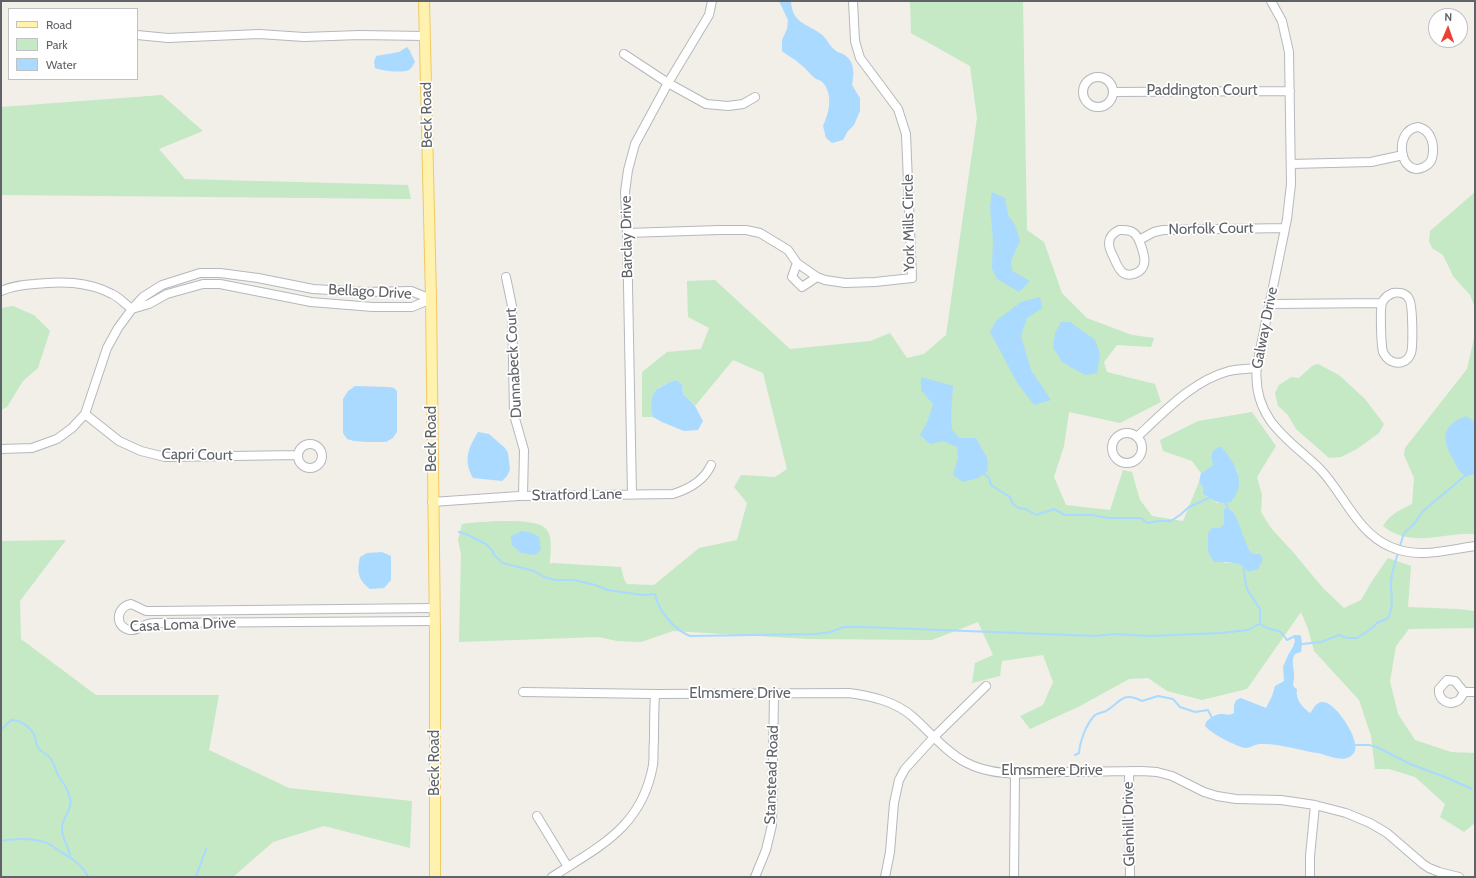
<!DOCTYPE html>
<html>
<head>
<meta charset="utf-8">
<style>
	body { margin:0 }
	#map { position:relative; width:1476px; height:878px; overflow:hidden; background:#f1efe8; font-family:Cabin,sans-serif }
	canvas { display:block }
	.frame { position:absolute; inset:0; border:2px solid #5f6368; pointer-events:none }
	.legend { position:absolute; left:8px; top:8px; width:130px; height:72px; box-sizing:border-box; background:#fff; border:1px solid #bfc1c3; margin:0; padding:5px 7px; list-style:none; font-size:12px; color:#5f6368 }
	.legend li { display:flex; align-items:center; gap:8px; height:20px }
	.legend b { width:20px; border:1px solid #bfc1c3 }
	.north { position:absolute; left:1428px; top:8px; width:40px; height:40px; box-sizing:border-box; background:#fff; border:1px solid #bfc1c3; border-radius:50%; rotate:2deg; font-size:11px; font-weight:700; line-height:16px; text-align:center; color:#5f6368 }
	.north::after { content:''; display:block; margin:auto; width:14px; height:18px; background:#ea4335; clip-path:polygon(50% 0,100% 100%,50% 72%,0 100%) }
</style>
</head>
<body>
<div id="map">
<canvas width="1476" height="878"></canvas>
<div class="frame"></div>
<ul class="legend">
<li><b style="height:5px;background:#fff2af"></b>Road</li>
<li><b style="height:11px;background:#c5e8c5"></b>Park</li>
<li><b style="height:11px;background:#aadaff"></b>Water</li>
</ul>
<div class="north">N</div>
</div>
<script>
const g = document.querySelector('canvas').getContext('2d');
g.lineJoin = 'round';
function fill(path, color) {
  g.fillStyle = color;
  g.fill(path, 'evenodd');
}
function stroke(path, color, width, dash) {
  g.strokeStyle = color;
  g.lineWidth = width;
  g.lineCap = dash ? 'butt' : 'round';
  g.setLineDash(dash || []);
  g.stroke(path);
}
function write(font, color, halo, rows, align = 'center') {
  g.font = font + ' Cabin,sans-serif';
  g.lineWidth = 3.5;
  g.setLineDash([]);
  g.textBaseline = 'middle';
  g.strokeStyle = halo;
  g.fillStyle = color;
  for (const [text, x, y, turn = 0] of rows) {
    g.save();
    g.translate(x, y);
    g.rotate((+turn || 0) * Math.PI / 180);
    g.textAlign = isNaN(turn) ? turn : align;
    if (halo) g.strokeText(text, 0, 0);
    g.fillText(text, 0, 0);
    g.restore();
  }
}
fill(new Path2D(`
	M 910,1 L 1023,1 L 1027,230 L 1044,242 L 1062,293 L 1087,318 L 1132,335 L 1154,338 L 1151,347 L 1117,345 L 1104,362 L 1107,372 L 1155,384 L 1161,402 L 1120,423 L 1069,412 L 1064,446 L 1054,477 L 1066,505 L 1110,510 L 1123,470 L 1132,472 L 1140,500 L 1152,516 L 1183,521 L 1199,482 L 1203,488 L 1203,494 L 1217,503 L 1231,502 L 1238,472 L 1221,446 L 1213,465 L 1201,473 L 1192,461 L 1163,451 L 1160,440 L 1198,421 L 1252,412 L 1276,446 L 1257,477 L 1262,495 L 1261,512 L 1271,528 L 1293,552 L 1323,588 L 1344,608 L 1361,600 L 1372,581 L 1388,558 L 1411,566 L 1408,607 L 1457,609 L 1475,611 L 1475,628 L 1409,629 L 1396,646 L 1390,681 L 1398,714 L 1415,740 L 1451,752 L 1475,753 L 1475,823 L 1464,832 L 1440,817 L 1445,804 L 1415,777 L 1389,769 L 1375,769 L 1371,736 L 1359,700 L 1314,651 L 1308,629 L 1301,612 L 1247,689 L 1202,700 L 1167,691 L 1148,678 L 1129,679 L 1080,706 L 1030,729 L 1020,716 L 1043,705 L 1053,682 L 1043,655 L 1002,661 L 1000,676 L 972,683 L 975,663 L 993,655 L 978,622 L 932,640 L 808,639 L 673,631 L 641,642 L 617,641 L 599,637 L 459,642 L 461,555 L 458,540 L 462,524 C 478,522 534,517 545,528 C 554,535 550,554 550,564 L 552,563 L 621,567 L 624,579 L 627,584 L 654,585 L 699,548 L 737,540 L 747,503 L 734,487 L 741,475 L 775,477 L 787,469 L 763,373 L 733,360 L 695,406 L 683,394 L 682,384 L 676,380 L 659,387 L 652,408 L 653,417 L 642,417 L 642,372 L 667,352 L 701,349 L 709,328 L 688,317 L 687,281 L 715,280 L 790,349 L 870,341 L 890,333 L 907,358 L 924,354 L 946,335 L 977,118 L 970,66 L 911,33 ZM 1224,508 L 1233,511 C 1239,525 1243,540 1251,553 L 1260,554 L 1246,568 L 1236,563 L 1225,563 L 1208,552 L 1212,528 L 1220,528 L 1224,523 Z
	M 162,95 L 203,131 L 159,149 L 185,179 L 408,185 L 411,199 L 1,195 L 1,107 Z
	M 1475,192 L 1475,308 L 1470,295 L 1453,276 L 1443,255 L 1432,248 L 1429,241 L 1430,231 Z
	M 13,306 L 34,315 L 50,331 L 38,368 L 23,381 L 7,407 L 1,410 L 1,308 Z
	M 1475,334 L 1475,534 C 1442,532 1412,549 1383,526 C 1390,514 1400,510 1412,504 L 1414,478 L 1404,455 L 1405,448 L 1467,369 Z
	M 1318,364 L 1339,375 L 1365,399 L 1384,424 L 1379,433 L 1357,449 L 1341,457 L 1329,458 L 1296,429 L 1287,414 L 1278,406 L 1275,393 L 1279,385 L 1291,377 L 1299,378 L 1312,366 Z
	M 66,540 L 20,601 L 21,639 L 96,695 L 219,695 L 209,750 L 289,788 L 412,801 L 410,848 L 324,826 L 273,842 L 233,877 L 1,877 L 1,541 Z`), '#c5e8c5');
fill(new Path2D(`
	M 779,1 L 791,1 C 792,23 806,23 821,34 C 827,38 829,46 835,50 C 838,53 843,53 846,56 C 855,63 854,75 852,85 L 860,98 L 860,111 L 854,125 L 848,131 L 843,140 L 832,143 L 826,138 L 823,126 C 829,113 833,96 824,84 C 822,81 819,80 816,79 C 810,75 806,68 800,64 C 795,59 788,56 782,51 L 782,40 L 787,29 L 788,20 Z
	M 407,47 L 410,51 L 415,62 C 413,65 412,68 409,70 C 402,73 382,71 375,68 L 374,62 L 376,56 L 399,52 Z
	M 992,192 L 1005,198 L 1008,215 L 1015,225 L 1020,241 L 1011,261 L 1012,271 L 1030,281 L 1019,292 L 997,279 L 992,269 L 993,240 L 990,207 Z
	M 1040,297 L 1042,308 L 1027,318 L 1021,336 L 1031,370 L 1051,400 L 1034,405 L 1018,384 L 990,332 L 996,321 L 1021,302 Z
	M 1061,322 L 1070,322 L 1095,340 L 1100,354 L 1097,373 L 1085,375 L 1062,362 L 1053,347 L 1055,333 Z
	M 921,377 L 953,386 L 951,415 L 952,430 L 960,438 L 976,438 L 987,458 L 988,471 L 978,478 L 963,482 L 953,475 L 958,457 L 957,447 L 943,441 L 930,444 L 920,435 L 928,420 L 933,404 L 921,390 Z
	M 676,380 L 682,384 L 683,394 L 695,406 L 703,421 L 698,430 L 684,431 L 662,422 L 653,417 C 648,392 655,388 676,380 Z
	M 355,386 L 389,387 L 394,388 L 397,391 L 397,432 L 393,438 L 386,442 L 368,442 L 354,441 L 347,439 L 343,433 L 343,399 L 348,391 Z
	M 1466,416 L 1475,422 L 1475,474 L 1466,476 C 1458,472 1457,466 1453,459 C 1441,437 1442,426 1466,416 Z
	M 478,432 L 489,434 L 505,448 L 508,453 L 510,470 L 507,476 L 502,481 L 473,478 C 463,460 468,449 478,432 Z
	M 1221,446 C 1235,464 1248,482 1231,502 C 1217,505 1215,501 1203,494 L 1203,488 L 1199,482 L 1201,473 L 1213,465 C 1211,454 1210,451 1221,446 Z
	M 1224,508 L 1233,511 C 1240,524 1243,539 1251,553 L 1260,554 L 1263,559 L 1258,569 L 1248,572 C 1241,560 1226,563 1214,562 L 1208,552 L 1208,533 L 1212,528 L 1220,528 L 1224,523 Z
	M 522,531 L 532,533 L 539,537 L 541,550 L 535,555 L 521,553 L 512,545 L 511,536 Z
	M 382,552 L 391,556 L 391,580 L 384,588 L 370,589 C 357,579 357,571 360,557 L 367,553 Z
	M 1293,635 L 1299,635 L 1301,636 L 1302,644 L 1301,652 L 1295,654 C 1290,661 1295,670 1294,678 C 1294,682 1292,683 1294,687 L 1297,689 C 1295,699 1302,707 1310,713 C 1314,709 1315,702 1323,702 C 1336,702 1362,742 1354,753 C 1344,765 1330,755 1317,753 C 1299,750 1278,743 1260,744 C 1255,744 1251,748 1245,748 C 1235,746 1212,734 1205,726 L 1206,722 C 1210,718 1215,714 1221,714 C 1226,714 1229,716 1234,713 C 1234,706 1233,700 1241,698 L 1266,708 L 1272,696 L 1275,686 L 1284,681 L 1283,667 L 1288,655 L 1293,647 L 1295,641 Z`), '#aadaff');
stroke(new Path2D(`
	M 984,474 L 989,478 L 991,485 L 1010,497 L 1013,504 L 1019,508 L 1026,509 L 1036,515 L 1054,509 L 1065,515 L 1092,515 L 1109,518 L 1141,518 L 1147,523 L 1159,521 L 1171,521 L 1180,515 L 1189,507 L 1209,498
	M 1226,503 L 1228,510
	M 459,532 L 466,534 L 486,544 L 491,549 L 495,556 L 503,563 L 534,571 L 544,577 L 555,580 L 574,580 L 595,585 L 608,590 L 642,595 L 655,594 C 658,610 674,630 690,636 L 815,634 L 831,632 L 843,627 L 863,627 L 1096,636 L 1114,634 L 1149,636 L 1221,633 L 1248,630 L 1257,625 L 1260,624 L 1267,628 L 1281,632 L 1287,640 L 1293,637
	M 1399,549 L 1404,533 L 1415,523 L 1422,512 L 1466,475
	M 1243,565 L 1246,585 L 1248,591 L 1260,609 L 1260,624
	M 1302,644 L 1321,642 L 1339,635 L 1347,638 L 1357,638 L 1372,628 L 1377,623 L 1388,618 C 1394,607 1391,596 1391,584 C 1391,573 1395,563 1398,553
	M 1,730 L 11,720 C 21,720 31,727 35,737 C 36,740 36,745 38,748 C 41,753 47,753 50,758 C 55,763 55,771 59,777 C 65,785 68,789 70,799 C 73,809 62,818 62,828 C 61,839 70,847 70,857
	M 1356,745 L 1369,745 L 1377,747 L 1410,764 L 1445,777 L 1472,789
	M 1075,755 L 1079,753 C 1080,741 1086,725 1094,716 C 1098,712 1102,713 1106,711 C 1121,702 1122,691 1142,701 L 1158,696 L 1173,699 L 1180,707 L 1195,712 L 1208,710 L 1212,718
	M 1,841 C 14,838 35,838 47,843 C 52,845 56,849 61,852 C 72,859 82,864 88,877
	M 196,877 L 206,849`), '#aadaff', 2);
const minor = new Path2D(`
	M 1271,1 L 1282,21 L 1289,52 L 1291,184 L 1287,219 L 1257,365 C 1255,384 1259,404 1270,420 C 1283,439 1304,453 1320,469 C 1344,494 1357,533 1391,547 C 1418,559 1447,550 1475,546
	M 137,35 L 168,38 L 259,34 L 304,37 L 359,35 L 425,36
	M 624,54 L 668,83 L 706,104 L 728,106 L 743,104 L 755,97
	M1083 92a15 15 0 1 1 30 0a15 15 0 1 1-30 0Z
	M 1113,92 L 1290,91
	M 1418,127 C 1432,130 1435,146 1432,158 C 1431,162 1428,165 1424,167 C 1400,179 1392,130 1418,127 Z
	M 1291,164 L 1371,162 L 1403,155
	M 1119,230 C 1124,230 1129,229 1134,233 C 1139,237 1146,257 1144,264 C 1142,273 1129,278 1122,272 C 1118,268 1116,263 1114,258 C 1108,247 1105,237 1119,230 Z
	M 627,233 L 719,230 L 746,230 L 760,233 L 788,250 L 797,263 L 817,277 L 825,280 L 845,283 L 875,282 L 912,278 L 906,134 L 898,109 L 860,58 L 855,41 L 853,1
	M 1139,240 L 1154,232 L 1163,230 L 1285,228
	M 797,263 L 792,277 L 802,287 L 817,277
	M 506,277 L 512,306 L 514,415 L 524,450 L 523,496
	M 1,291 C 12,286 22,285 34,284 C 60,281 87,281 112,294 C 119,297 125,304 132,309
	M 1393,293 C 1399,292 1406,293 1409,299 C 1413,304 1413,348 1411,353 C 1408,362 1399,365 1391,361 C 1387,359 1385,356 1383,352 C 1381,345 1380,309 1382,303 C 1384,298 1388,295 1393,293 Z
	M 1270,304 L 1382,303
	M 132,309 L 149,304 L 167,294 L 203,284 L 220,284 L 311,302 L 373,307 L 412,307 L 431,299
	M 85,414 L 119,441 L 141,451 L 165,457 L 298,455
	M1112 448a15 15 0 1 1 30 0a15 15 0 1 1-30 0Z
	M 1137,437 C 1164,412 1192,381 1229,371 C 1238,369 1247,369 1257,368
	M298 456a12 12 0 1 1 24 0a12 12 0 1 1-24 0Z
	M 1,449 L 32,448 L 57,439 L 72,428 L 85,414 L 107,348 L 118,328 L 132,309 L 143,297 L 162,285 L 200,273 L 220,273 L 258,278 L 313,289 L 365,292 L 411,291 L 431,299
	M 632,495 L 627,233 L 625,192 L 628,170 L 635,144 L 668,83 L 709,15 L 712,1
	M 432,502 L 519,496 L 673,494 C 689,489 704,481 711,465
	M 434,608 L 156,611 L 146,611 L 131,604 C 116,607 114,627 130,630 C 136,631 142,626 148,624 C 151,623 154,623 157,623 L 434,621
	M 523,692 L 655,694 L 849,693 C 871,696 895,701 913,717 C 930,732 945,751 965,762 C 994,778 1030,773 1061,772 C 1088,772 1115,771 1142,771 L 1157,772 L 1172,776 L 1204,792 L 1217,796 L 1236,799 L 1281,800 L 1315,805 L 1346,813 L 1370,823 L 1387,833 L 1423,864 L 1429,868 L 1439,872 L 1459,877
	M 1464,692 C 1463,694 1461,698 1459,700 C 1449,707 1438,700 1439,689 L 1447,680 L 1455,681 L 1464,692 L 1475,692
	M 1129,771 L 1130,877
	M 537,816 L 568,867
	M 552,877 C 600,846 642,827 653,765 C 654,757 653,748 654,741 C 654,725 654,710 655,694
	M 755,877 L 766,850 L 772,825 L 774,694
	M 885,877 L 890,852 L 894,803 L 899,780 L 905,769 L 934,737 L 986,686
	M 1014,877 L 1015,773
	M 1310,877 L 1310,856 L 1315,805`);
const major = new Path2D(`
	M 424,1 L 431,299 L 435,633 L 435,877`);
stroke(minor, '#b5b8bc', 10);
stroke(major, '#f2c960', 12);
stroke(minor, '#fff', 8);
stroke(major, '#fff2af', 10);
write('15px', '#5f6368', '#fff', [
	["Paddington Court",1202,91],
	["Beck Road",427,115,-91],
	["York Mills Circle",909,223,-91],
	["Norfolk Court",1211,229,-1],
	["Barclay Drive",627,237,-91],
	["Bellago Drive",370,292,3],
	["Galway Drive",1265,328,-79],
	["Dunnabeck Court",514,363,-93],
	["Beck Road",432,439,-90],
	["Capri Court",197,455,1],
	["Stratford Lane",577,495,-1],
	["Casa Loma Drive",183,625,-2],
	["Elmsmere Drive",740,694],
	["Beck Road",435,763,-90],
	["Elmsmere Drive",1052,771],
	["Stanstead Road",772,775,-88],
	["Glenhill Drive",1129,824,-91]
]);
</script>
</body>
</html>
